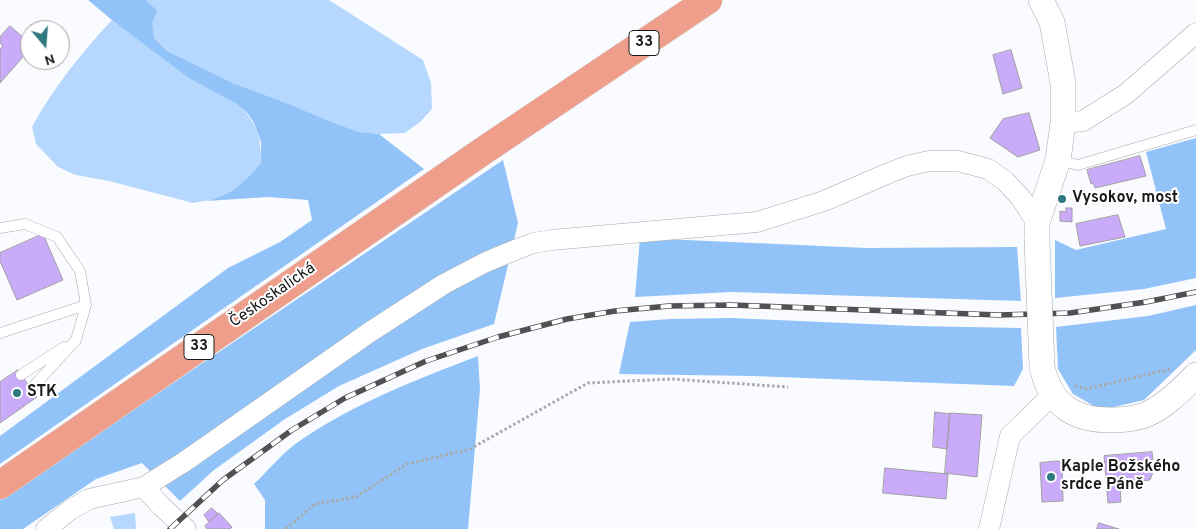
<!DOCTYPE html>
<html>
<head>
<meta charset="utf-8">
<style>
	body { margin:0 }
	#map { position:relative; width:1196px; height:529px; overflow:hidden; background:#f9fbfe; font-family:Overpass,sans-serif }
	canvas { display:block }
	.north { position:absolute; left:20px; top:20px; width:50px; height:50px; box-sizing:border-box; background:#fff; border:1px solid #a3a3a4; border-radius:50%; rotate:162deg; font-size:14px; font-weight:700; line-height:20px; text-align:center; color:#191a1b }
	.north::after { content:''; display:block; margin:auto; width:18px; height:22px; background:#2f787f; clip-path:polygon(50% 0,100% 100%,50% 72%,0 100%) }
</style>
</head>
<body>
<div id="map">
<canvas width="1196" height="529"></canvas>
<div class="north">N</div>
</div>
<script>
const g = document.querySelector('canvas').getContext('2d');
g.lineJoin = 'round';
function fill(path, color) {
  g.fillStyle = color;
  g.fill(path, 'evenodd');
}
function stroke(path, color, width, dash) {
  g.strokeStyle = color;
  g.lineWidth = width;
  g.lineCap = dash ? 'butt' : 'round';
  g.setLineDash(dash || []);
  g.stroke(path);
}
function write(font, color, halo, rows, align = 'center') {
  g.font = font + ' Overpass,sans-serif';
  g.lineWidth = 4;
  g.setLineDash([]);
  g.textBaseline = 'middle';
  g.strokeStyle = halo;
  g.fillStyle = color;
  for (const [text, x, y, turn = 0] of rows) {
    g.save();
    g.translate(x, y);
    g.rotate((+turn || 0) * Math.PI / 180);
    g.textAlign = isNaN(turn) ? turn : align;
    if (halo) g.strokeText(text, 0, 0);
    g.fillText(text, 0, 0);
    g.restore();
  }
}
fill(new Path2D(`
	M 146,0 L 329,0 L 423,60 L 431,83 L 432,109 L 420,122 L 405,133 L 379,134 L 359,132 L 332,122 L 289,104 L 233,83 L 167,51 L 154,38 Z
	M 112,20 L 237,104 C 257,122 261,136 261,163 L 239,187 L 219,198 L 193,203 L 109,181 L 76,175 L 58,167 L 36,144 L 32,127 C 53,88 82,52 112,20 Z
	M 135,513 L 136,529 L 114,529 L 110,517 Z`), '#b6d8fe');
fill(new Path2D(`
	M 88,0 L 146,0 L 157,11 L 152,23 L 154,38 L 167,51 L 233,83 L 289,104 L 332,122 L 359,132 L 379,134 L 424,169 L 0,464 L 0,436 L 228,268 L 280,242 L 312,220 L 308,200 L 268,197 L 206,201 C 234,194 242,184 261,163 L 261,142 L 254,123 L 248,114 L 237,104 L 189,78 L 112,20 Z
	M 1196,138 L 1196,278 L 1144,289 L 1055,298 L 1055,240 L 1076,250 L 1166,229 L 1146,152 Z
	M 503,160 L 518,223 L 494,324 L 422,349 L 339,386 L 285,419 L 214,470 L 180,501 L 142,463 L 96,479 L 23,529 L 0,529 L 0,500 Z
	M 640,238 L 867,248 L 1017,247 L 1021,301 L 731,292 L 635,297 Z
	M 1196,305 L 1196,350 L 1144,400 L 1101,410 L 1073,394 L 1058,369 L 1056,327 L 1148,316 Z
	M 731,318 L 914,326 L 1021,328 L 1023,369 L 1014,386 L 752,376 L 619,374 L 630,322 L 670,319 Z
	M 478,356 L 480,389 L 468,529 L 265,529 L 265,500 L 254,484 C 269,470 284,451 301,440 C 355,403 418,379 478,356 Z`), '#92c3f8');
const building = new Path2D(`
	M 10,26 L 30,43 L 30,49 L 0,83 L 0,49 L 3,46 L 0,43 L 0,37 Z
	M 1011,50 L 1022,88 L 1003,94 L 993,55 Z
	M 1029,113 L 1040,150 L 1018,157 L 990,138 L 1003,119 Z
	M 1140,156 L 1146,176 L 1095,188 L 1093,183 L 1091,184 L 1087,170 Z
	M 1066,208 L 1072,208 L 1072,222 L 1060,221 L 1060,211 L 1066,212 Z
	M 1118,215 L 1125,237 L 1080,246 L 1076,224 Z
	M 43,234 L 63,280 L 17,300 L 0,261 L 0,253 Z
	M 18,370 L 37,397 L 0,423 L 0,382 Z
	M 935,412 L 950,414 L 947,449 L 933,447 Z
	M 950,413 L 982,415 L 977,477 L 945,473 Z
	M 1152,452 L 1154,469 L 1150,480 L 1140,481 L 1140,484 L 1120,486 L 1121,502 L 1108,503 L 1104,456 Z
	M 1058,461 L 1062,462 L 1063,501 L 1042,502 L 1040,463 Z
	M 885,468 L 948,474 L 946,499 L 883,493 Z
	M 212,508 L 218,514 L 209,522 L 204,515 Z
	M 219,513 L 232,527 L 230,529 L 207,529 L 205,526 Z
	M 1099,523 L 1119,529 L 1097,529 Z`);
fill(building, '#caabfa');
stroke(building, '#a09fa2', 1);
const service = new Path2D(`
	M 1058,160 L 1078,165 L 1196,130
	M 0,228 L 25,224 L 57,237 L 80,271 L 86,305 L 76,340 L 31,389
	M 0,333 L 86,305
	M 21,375 L 64,347`);
const minor = new Path2D(`
	M 1063,123 L 1083,121 L 1126,94 L 1196,33
	M 144,487 L 161,506 L 186,529
	M 46,529 L 70,510 L 89,499 L 144,487 L 184,462 L 370,332 L 444,284 L 486,262 L 510,252 L 533,243 L 552,240 L 757,222 L 824,201 L 889,173 L 907,166 L 929,161 L 958,161 L 988,169 L 1005,181 L 1021,198 L 1037,223
	M 989,529 L 1010,436 L 1053,394`);
const tertiary = new Path2D(`
	M 1037,239 L 1037,223 L 1058,160 L 1063,123 L 1063,83 L 1052,22 L 1041,0
	M 1042,367 C 1051,405 1073,420 1111,420 C 1122,420 1134,419 1145,415 C 1165,407 1181,390 1196,375`);
const primary = new Path2D(`
	M 0,485 L 483,151 L 708,0`);
stroke(service, '#a7a9ac', 11);
stroke(minor, '#a7a9ac', 21);
stroke(tertiary, '#a7a9ac', 26);
stroke(primary, '#d6d6d6', 29);
stroke(new Path2D(`
	M 1075,386 L 1086,389 L 1171,369
	M 286,529 L 315,504 L 356,497 L 407,464 L 470,449 L 588,383 L 671,379 L 788,387`), '#a7a9ab', 3, [2.5, 2.5]);
stroke(service, '#fff', 10);
stroke(minor, '#fff', 20);
stroke(tertiary, '#fff', 25);
stroke(primary, '#ef9e8b', 28);
const rail = new Path2D(`
	M 170,529 L 223,480 L 292,430 L 345,398 L 426,361 L 498,337 L 567,319 L 615,311 L 669,306 L 731,305 L 999,315 L 1070,313 L 1146,302 L 1196,292`);
stroke(rail, '#4f5152', 5.5);
stroke(rail, '#fff', 4, [11]);
const tertiaryBridge = new Path2D(`
	M 1037,239 L 1042,367`);
stroke(tertiaryBridge, '#a7a9ac', 26, []);
stroke(tertiaryBridge, '#fff', 25);
for (const [x, y, r, color] of [
	[1062,199,5,"#2f787f"],
	[17,393,5,"#2f787f"],
	[1051,477,5,"#2f787f"]
]) {
  const dot = new Path2D();
  dot.arc(x, y, r, 0, 2 * Math.PI);
  g.fillStyle = color;
  g.fill(dot);
  stroke(dot, '#fff', 2);
}
for (const [x, y, w] of [
	[644,43,30],
	[199,347,30]
]) {
  const box = new Path2D();
  box.roundRect(x - w / 2, y - 12.5, w, 25, 4);
  g.fillStyle = '#fff';
  g.fill(box);
  stroke(box, '#191a1b', 1);
}
write('bold 15px', '#191a1b', null, [
	["33",644,43],
	["33",199,347]
]);
write('bold 16px', '#191a1b', '#fff', [
	["Vysokov, most",1072,199],
	["STK",27,393],
	["Kaple Božského",1061,468],
	["srdce Páně",1061,486]
], 'left');
write('16px', '#191a1b', '#fff', [
	["Českoskalická",273,296,-35]
]);
</script>
</body>
</html>
